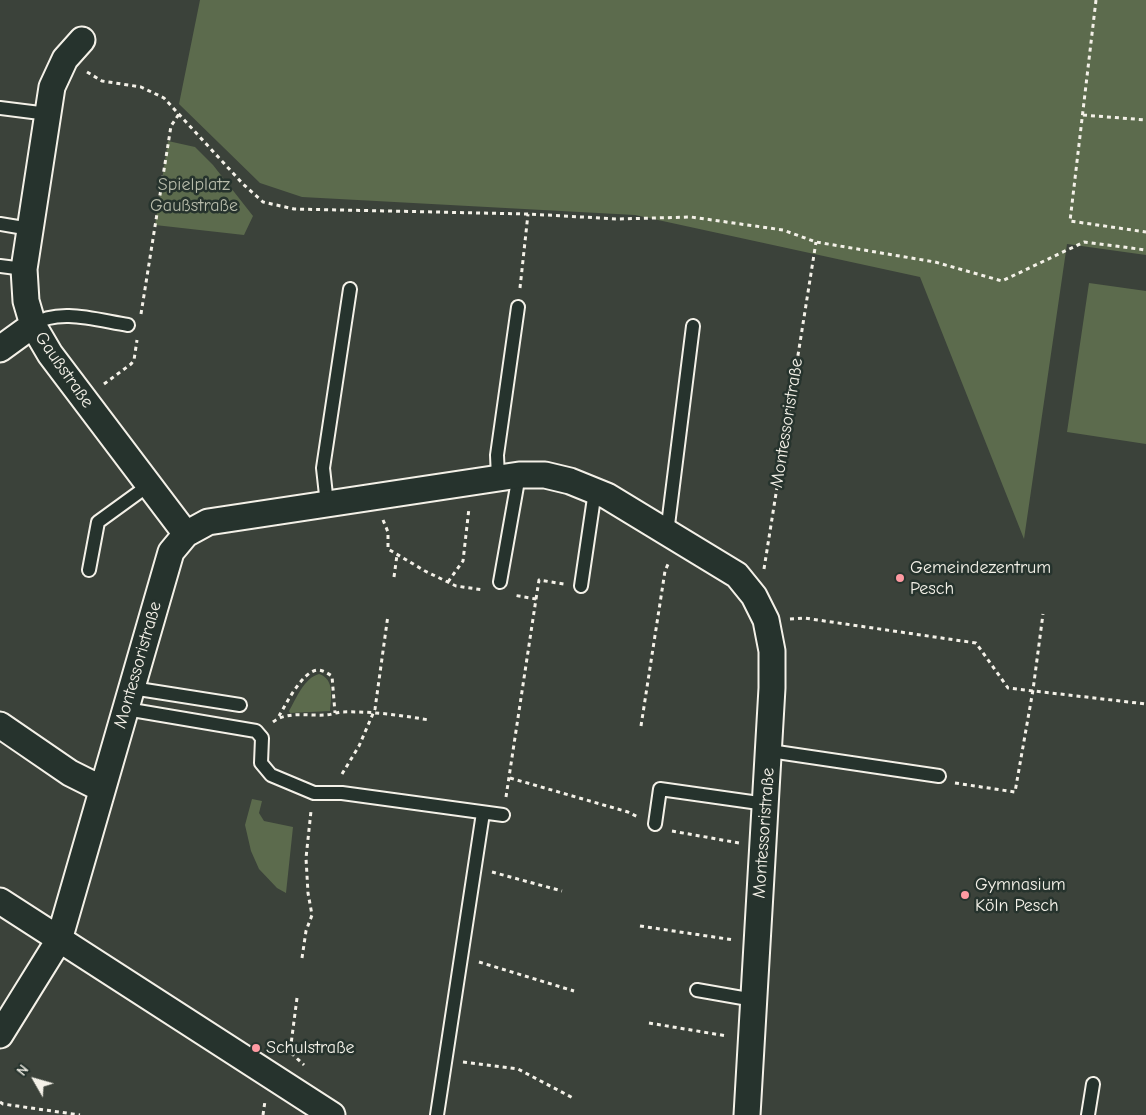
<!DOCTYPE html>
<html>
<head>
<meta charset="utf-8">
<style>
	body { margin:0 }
	#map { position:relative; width:1146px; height:1115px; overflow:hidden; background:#3b423a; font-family:"Comic Neue",sans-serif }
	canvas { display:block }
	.north { position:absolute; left:10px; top:1055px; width:50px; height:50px; -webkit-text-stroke:4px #26332d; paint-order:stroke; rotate:308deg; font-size:14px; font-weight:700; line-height:20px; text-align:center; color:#f4f1e8 }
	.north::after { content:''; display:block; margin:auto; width:18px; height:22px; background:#f4f1e8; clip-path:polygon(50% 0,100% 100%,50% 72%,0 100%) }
</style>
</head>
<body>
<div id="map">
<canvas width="1146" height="1115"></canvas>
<div class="north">N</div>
</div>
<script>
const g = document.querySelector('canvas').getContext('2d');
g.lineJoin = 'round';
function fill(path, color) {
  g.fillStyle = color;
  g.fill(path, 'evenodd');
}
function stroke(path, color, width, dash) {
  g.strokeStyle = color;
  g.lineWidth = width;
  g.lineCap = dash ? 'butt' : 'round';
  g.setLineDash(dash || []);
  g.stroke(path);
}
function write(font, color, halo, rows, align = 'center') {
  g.font = font + ' "Comic Neue",sans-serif';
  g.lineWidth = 5;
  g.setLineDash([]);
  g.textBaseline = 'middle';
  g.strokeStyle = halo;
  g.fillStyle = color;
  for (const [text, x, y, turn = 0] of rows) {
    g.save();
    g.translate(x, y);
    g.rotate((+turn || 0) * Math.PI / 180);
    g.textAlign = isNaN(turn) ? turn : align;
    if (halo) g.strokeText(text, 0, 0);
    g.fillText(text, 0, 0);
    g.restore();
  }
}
fill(new Path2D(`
	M 200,0 L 1146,0 L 1146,255 L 1067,244 L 1024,539 L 920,277 L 635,215 L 302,197 L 260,183 L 179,104 Z
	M 168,141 L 195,147 L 213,165 L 253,216 L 244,235 L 155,225 Z
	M 1089,283 L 1146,291 L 1146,444 L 1067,432 Z
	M 319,674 C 335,679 331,698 330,711 L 290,713 L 289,711 C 296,699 304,678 319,674 Z
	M 252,799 L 262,801 L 259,813 L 264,821 L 293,827 L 286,893 L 277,888 L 259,869 L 251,851 L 245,825 Z`), '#5c6b4d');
const lane = new Path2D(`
	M 0,108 L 48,114
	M 0,224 L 30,229
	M 0,266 L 24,269
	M 33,325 C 58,307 100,321 128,325
	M 498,478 L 497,455 L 518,307
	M 327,504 L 323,468 L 350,289
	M 667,533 L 693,326
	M 89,570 L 98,522 L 149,485
	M 500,582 L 519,475
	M 581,586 L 595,491
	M 132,688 L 240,705
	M 126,709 L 256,731 L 262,738 L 261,763 L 271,775 L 314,793 L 342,793 L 503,815
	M 770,751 L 939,776
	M 655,824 L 660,789 L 766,804
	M 697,990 L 754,1000
	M 437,1115 L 483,813
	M 1088,1115 L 1093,1084`);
const street = new Path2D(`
	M 82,40 L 65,59 L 52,87 L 24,269 L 26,301 L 33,325 L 50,354 L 186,534
	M 0,349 L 33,325
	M 0,725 L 70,773 L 102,789
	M 0,901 L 332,1115
	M 0,1035 L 59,940 L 171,552 L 186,534 L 208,522 L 519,475 L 545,475 L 570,481 L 607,496 L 737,575 L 754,596 L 766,620 L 772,651 L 772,688 L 747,1115`);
stroke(lane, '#f4f1e8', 16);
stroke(street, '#f4f1e8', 29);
stroke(new Path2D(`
	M 1096,0 L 1070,221 L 1146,232
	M 87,72 L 102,81 L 141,87 L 164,98 L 243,184 L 263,202 L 294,209 L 528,214 L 618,219 L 691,217 L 783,230 L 816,242 L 935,262 L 1002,281 L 1084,242 L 1146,250
	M 1083,115 L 1146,120
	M 520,288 L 528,214
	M 141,314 L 171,126 L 179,114
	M 104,384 L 131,364 L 134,360 L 137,340
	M 383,520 L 388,532 L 388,549 L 425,571 L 456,586 L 484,590
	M 764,569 L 816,242
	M 394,577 L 397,555
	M 448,582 L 463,561 L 469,508
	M 536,599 L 539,580 L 564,584
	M 790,619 L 804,618 L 976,643 L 1008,688 L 1146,704
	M 279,716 C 286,704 302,672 317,670 C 323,670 327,673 332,676 L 335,713
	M 273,722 C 287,711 308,716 325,715 C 330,715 335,713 340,712 C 370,711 400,715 429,720
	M 641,726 L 665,571 L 669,562
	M 342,774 L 359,746 L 375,709 L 388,615
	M 510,778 L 628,812 L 638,817
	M 955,783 L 1015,792 L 1033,690 L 1043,614
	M 506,797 L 536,599 L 513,595
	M 672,831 L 739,843
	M 492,872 L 562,891
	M 640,926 L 734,940
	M 302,958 L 306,931 L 312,915 L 308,893 L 306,858 L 311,811
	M 479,962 L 574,991
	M 297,998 L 290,1052 L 304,1065
	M 649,1023 L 727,1036
	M 463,1062 L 518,1069 L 573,1098
	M 0,1102 L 3,1104 L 80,1115
	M 263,1115 L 265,1101`), '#f4f1e8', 3, [4, 4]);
stroke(lane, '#26332d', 12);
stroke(street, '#26332d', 25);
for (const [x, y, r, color] of [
	[900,578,5,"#ff9aa2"],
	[965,895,5,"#ff9aa2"],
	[256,1048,5,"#ff9aa2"]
]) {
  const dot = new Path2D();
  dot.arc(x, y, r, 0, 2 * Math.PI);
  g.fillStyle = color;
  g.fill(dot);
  stroke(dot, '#26332d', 2);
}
write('18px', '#b7bbaa', '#26332d', [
	["Spielplatz",194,185],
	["Gaußstraße",194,206]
]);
write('18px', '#f4f1e8', '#26332d', [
	["Gaußstraße",64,370,55],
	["Montessoristraße",787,423,-81],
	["Montessoristraße",138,665,-74],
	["Montessoristraße",764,833,-86]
]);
write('18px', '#f4f1e8', '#26332d', [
	["Gemeindezentrum",910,568],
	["Pesch",910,589],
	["Gymnasium",975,885],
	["Köln Pesch",975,906],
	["Schulstraße",266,1048]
], 'left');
</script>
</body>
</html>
